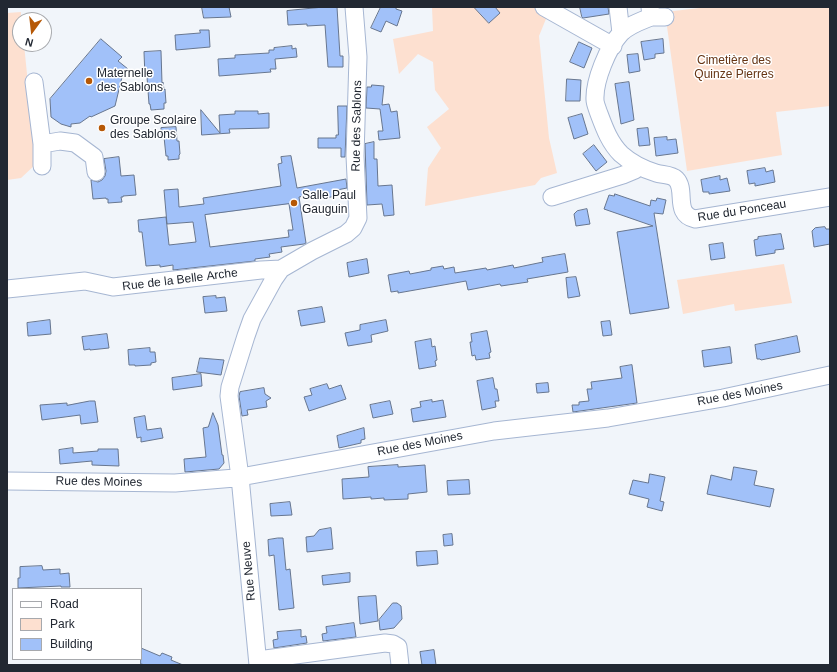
<!DOCTYPE html>
<html>
<head>
<meta charset="utf-8">
<style>
	body { margin:0 }
	#map { position:relative; width:837px; height:672px; overflow:hidden; background:#f1f5fa; font-family:Arial,sans-serif }
	canvas { display:block }
	.frame { position:absolute; inset:0; border:8px solid #222832; pointer-events:none }
	.legend { position:absolute; left:12px; top:588px; width:130px; height:72px; box-sizing:border-box; background:#fff; border:1px solid #a7a9ad; margin:0; padding:5px 7px; list-style:none; font-size:12px; color:#222832 }
	.legend li { display:flex; align-items:center; gap:8px; height:20px }
	.legend b { width:20px; border:1px solid #a7a9ad }
	.north { position:absolute; left:12px; top:12px; width:40px; height:40px; box-sizing:border-box; background:#fff; border:1px solid #a7a9ad; border-radius:50%; rotate:195deg; font-size:11px; font-weight:700; line-height:16px; text-align:center; color:#222832 }
	.north::after { content:''; display:block; margin:auto; width:14px; height:18px; background:#b65806; clip-path:polygon(50% 0,100% 100%,50% 72%,0 100%) }
</style>
</head>
<body>
<div id="map">
<canvas width="837" height="672"></canvas>
<div class="frame"></div>
<ul class="legend">
<li><b style="height:5px;background:#fff"></b>Road</li>
<li><b style="height:11px;background:#fde0d0"></b>Park</li>
<li><b style="height:11px;background:#a1c1f9"></b>Building</li>
</ul>
<div class="north">N</div>
</div>
<script>
const g = document.querySelector('canvas').getContext('2d');
g.lineJoin = 'round';
function fill(path, color) {
  g.fillStyle = color;
  g.fill(path, 'evenodd');
}
function stroke(path, color, width, dash) {
  g.strokeStyle = color;
  g.lineWidth = width;
  g.lineCap = dash ? 'butt' : 'round';
  g.setLineDash(dash || []);
  g.stroke(path);
}
function write(font, color, halo, rows, align = 'center') {
  g.font = font + ' Arial,sans-serif';
  g.lineWidth = 3;
  g.setLineDash([]);
  g.textBaseline = 'middle';
  g.strokeStyle = halo;
  g.fillStyle = color;
  for (const [text, x, y, turn = 0] of rows) {
    g.save();
    g.translate(x, y);
    g.rotate((+turn || 0) * Math.PI / 180);
    g.textAlign = isNaN(turn) ? turn : align;
    if (halo) g.strokeText(text, 0, 0);
    g.fillText(text, 0, 0);
    g.restore();
  }
}
fill(new Path2D(`
	M 432,7 L 546,7 L 548,14 L 539,36 L 549,138 L 557,173 L 541,178 L 535,185 L 425,206 L 428,168 L 441,148 L 427,127 L 449,109 L 435,90 L 433,62 L 418,54 L 399,74 L 393,39 L 433,31 Z
	M 708,7 L 830,7 L 830,106 L 776,112 L 782,155 L 687,171 L 665,12 Z
	M 21,12 L 20,44 L 24,44 L 36,164 L 21,178 L 7,180 L 7,13 Z
	M 784,264 L 792,303 L 735,311 L 734,304 L 683,314 L 677,280 Z`), '#fde0d0');
const building = new Path2D(`
	M 202,7 L 229,7 L 231,17 L 204,18 Z
	M 324,7 L 337,7 L 340,56 L 343,56 L 343,67 L 328,67 L 325,25 L 307,26 L 307,24 L 288,25 L 287,11 Z
	M 381,7 L 396,7 L 396,9 L 402,11 L 397,26 L 386,21 L 381,32 L 371,28 Z
	M 474,7 L 495,7 L 500,13 L 489,23 Z
	M 580,7 L 608,7 L 609,14 L 583,18 L 582,17 Z
	M 200,30 L 209,30 L 210,47 L 176,50 L 175,35 L 200,33 Z
	M 101,39 L 122,57 L 118,61 L 128,69 L 122,77 L 115,106 L 91,117 L 90,116 L 80,123 L 71,124 L 71,127 L 61,124 L 51,117 L 50,99 Z
	M 663,39 L 664,53 L 655,54 L 655,58 L 644,60 L 641,42 Z
	M 579,42 L 592,48 L 584,68 L 570,62 Z
	M 292,46 L 292,49 L 296,48 L 297,57 L 275,59 L 276,69 L 270,69 L 271,72 L 219,76 L 218,59 L 235,58 L 235,55 L 269,53 L 269,50 L 274,50 L 274,48 Z
	M 161,51 L 162,83 L 163,82 L 164,90 L 165,89 L 166,103 L 164,103 L 164,109 L 151,110 L 150,104 L 149,104 L 147,77 L 145,77 L 144,52 Z
	M 638,54 L 640,71 L 629,73 L 627,55 Z
	M 567,79 L 581,80 L 580,101 L 566,101 Z
	M 629,82 L 634,120 L 621,124 L 615,84 Z
	M 372,85 L 384,86 L 382,105 L 389,104 L 391,112 L 397,111 L 400,138 L 379,140 L 378,131 L 383,131 L 380,109 L 366,108 L 367,87 L 371,87 Z
	M 338,106 L 347,106 L 345,157 L 341,157 L 341,148 L 318,148 L 318,138 L 336,138 L 336,135 L 338,135 Z
	M 201,110 L 220,133 L 219,115 L 235,114 L 235,111 L 258,111 L 258,114 L 269,113 L 269,128 L 229,129 L 230,133 L 202,135 Z
	M 582,114 L 588,134 L 574,139 L 568,118 Z
	M 176,127 L 177,141 L 179,141 L 180,154 L 179,155 L 179,159 L 168,160 L 168,156 L 166,156 L 164,137 L 161,137 L 161,128 Z
	M 648,128 L 650,145 L 639,146 L 637,129 Z
	M 667,137 L 667,140 L 676,139 L 678,153 L 656,156 L 654,138 Z
	M 374,142 L 374,159 L 377,159 L 378,186 L 392,185 L 394,215 L 384,216 L 382,204 L 367,205 L 365,144 Z
	M 594,145 L 607,162 L 596,171 L 583,154 Z
	M 291,156 L 297,188 L 346,179 L 347,188 L 337,190 L 338,196 L 324,198 L 323,192 L 299,197 L 306,243 L 304,244 L 281,247 L 282,252 L 269,254 L 270,257 L 255,259 L 255,261 L 173,270 L 173,265 L 160,267 L 160,265 L 146,266 L 142,232 L 139,232 L 138,220 L 166,217 L 169,245 L 196,242 L 193,222 L 167,224 L 164,190 L 178,189 L 179,207 L 204,204 L 203,198 L 281,186 L 278,164 L 282,163 L 281,157 ZM 289,204 L 293,230 L 288,230 L 289,237 L 210,247 L 205,215 Z
	M 119,157 L 121,176 L 134,175 L 136,195 L 123,196 L 123,197 L 121,197 L 122,202 L 108,203 L 108,199 L 106,199 L 106,198 L 93,199 L 91,180 L 98,182 L 102,180 L 105,176 L 106,171 L 104,159 Z
	M 765,168 L 766,172 L 773,170 L 775,182 L 755,186 L 755,183 L 749,184 L 747,171 Z
	M 720,176 L 720,180 L 727,178 L 730,191 L 709,194 L 709,192 L 703,192 L 701,180 Z
	M 615,194 L 650,206 L 651,200 L 656,201 L 657,198 L 666,200 L 663,214 L 654,213 L 669,308 L 630,314 L 617,232 L 653,226 L 604,209 L 609,195 L 614,196 Z
	M 587,209 L 590,224 L 576,226 L 574,214 L 577,211 Z
	M 825,227 L 826,229 L 830,229 L 830,244 L 814,247 L 812,231 L 815,228 Z
	M 781,234 L 784,249 L 775,250 L 775,253 L 756,256 L 754,240 L 758,239 L 758,237 Z
	M 723,243 L 725,258 L 711,260 L 709,245 Z
	M 565,254 L 568,272 L 527,279 L 528,282 L 501,286 L 500,284 L 468,290 L 466,281 L 398,293 L 398,291 L 391,292 L 388,275 L 409,271 L 410,274 L 431,270 L 431,268 L 443,266 L 444,269 L 454,267 L 455,273 L 486,268 L 487,270 L 513,265 L 514,268 L 543,262 L 542,258 Z
	M 367,259 L 369,273 L 349,277 L 347,263 Z
	M 576,277 L 580,296 L 568,298 L 566,278 Z
	M 216,296 L 216,298 L 225,297 L 227,311 L 205,313 L 203,297 Z
	M 322,307 L 325,322 L 301,326 L 298,311 Z
	M 50,320 L 51,334 L 28,336 L 27,323 Z
	M 386,320 L 388,331 L 371,335 L 372,342 L 348,346 L 345,333 L 360,330 L 360,325 Z
	M 610,321 L 612,335 L 603,336 L 601,322 Z
	M 487,331 L 491,352 L 489,353 L 490,358 L 476,360 L 475,355 L 472,356 L 470,342 L 472,342 L 471,334 Z
	M 107,334 L 109,348 L 90,350 L 90,349 L 84,350 L 82,337 Z
	M 797,336 L 800,352 L 761,360 L 760,359 L 757,359 L 755,345 Z
	M 431,339 L 432,347 L 435,346 L 437,360 L 435,361 L 436,366 L 419,369 L 415,342 Z
	M 730,347 L 732,363 L 704,367 L 702,351 Z
	M 150,348 L 150,352 L 155,352 L 156,362 L 151,363 L 151,365 L 135,366 L 135,365 L 129,365 L 128,350 Z
	M 200,358 L 224,360 L 221,375 L 197,372 Z
	M 632,365 L 637,403 L 573,412 L 572,405 L 579,405 L 579,402 L 589,401 L 587,389 L 592,389 L 591,382 L 622,378 L 620,367 Z
	M 201,374 L 202,386 L 173,390 L 172,378 Z
	M 493,378 L 495,389 L 497,389 L 499,401 L 495,401 L 496,407 L 482,410 L 477,381 Z
	M 548,383 L 549,392 L 537,393 L 536,384 Z
	M 327,384 L 329,389 L 341,385 L 346,399 L 309,411 L 304,397 L 312,395 L 310,389 Z
	M 264,388 L 265,394 L 271,398 L 266,401 L 267,407 L 247,410 L 248,415 L 242,416 L 239,396 L 240,392 Z
	M 432,400 L 432,402 L 443,400 L 446,417 L 413,422 L 411,409 L 421,407 L 420,402 Z
	M 90,401 L 95,401 L 98,422 L 81,424 L 80,415 L 42,420 L 40,405 L 67,403 L 67,405 Z
	M 390,401 L 393,414 L 373,418 L 370,405 Z
	M 213,413 L 218,425 L 222,455 L 223,455 L 224,463 L 219,469 L 185,472 L 184,459 L 206,457 L 203,428 L 208,427 Z
	M 145,416 L 147,430 L 161,428 L 163,438 L 141,442 L 141,437 L 137,438 L 134,418 Z
	M 364,428 L 365,439 L 361,440 L 361,443 L 339,448 L 337,436 Z
	M 73,448 L 73,453 L 98,451 L 98,449 L 118,449 L 119,466 L 92,465 L 92,461 L 60,464 L 59,450 Z
	M 398,465 L 398,467 L 425,465 L 427,492 L 408,494 L 408,499 L 384,500 L 384,498 L 371,499 L 371,497 L 343,499 L 342,479 L 369,477 L 368,467 Z
	M 734,467 L 757,471 L 754,485 L 774,489 L 770,507 L 707,494 L 711,475 L 731,480 Z
	M 650,474 L 665,477 L 660,501 L 664,502 L 662,511 L 647,507 L 649,499 L 629,494 L 633,480 L 648,483 Z
	M 469,480 L 470,494 L 448,495 L 447,481 Z
	M 290,502 L 292,515 L 271,516 L 270,504 Z
	M 331,528 L 333,549 L 307,552 L 306,537 L 314,536 L 319,530 Z
	M 452,534 L 453,545 L 444,546 L 443,535 Z
	M 278,538 L 283,538 L 286,570 L 290,569 L 294,608 L 279,610 L 274,555 L 269,556 L 268,540 Z
	M 437,551 L 438,564 L 417,566 L 416,552 Z
	M 42,566 L 43,570 L 60,569 L 60,574 L 69,573 L 70,587 L 61,587 L 61,586 L 18,588 L 18,578 L 20,578 L 20,567 Z
	M 350,573 L 350,582 L 323,585 L 322,576 Z
	M 376,596 L 378,621 L 360,624 L 358,597 Z
	M 393,603 L 397,603 L 401,606 L 402,619 L 394,628 L 380,630 L 379,620 Z
	M 354,623 L 356,637 L 323,641 L 322,634 L 327,633 L 326,627 Z
	M 301,630 L 301,637 L 306,636 L 307,643 L 274,648 L 273,640 L 278,639 L 277,632 Z
	M 141,648 L 160,656 L 162,653 L 172,657 L 171,660 L 183,665 L 145,665 L 141,664 Z
	M 434,650 L 436,665 L 422,665 L 420,652 Z`);
fill(building, '#a1c1f9');
stroke(building, '#67768f', 1);
const minor = new Path2D(`
	M 544,7 L 613,46
	M 618,7 L 621,33
	M 650,7 L 651,17 C 641,21 629,25 621,33 C 608,47 594,81 595,100 C 595,103 597,108 598,111 C 604,127 609,142 621,154 C 631,163 643,169 656,173 C 662,175 671,174 676,179 C 687,190 673,214 695,219 L 830,197
	M 651,17 L 665,17
	M 34,82 L 42,144 L 42,166
	M 42,144 L 60,141 L 75,143 L 94,157 L 96,172
	M 552,197 L 623,175 L 635,170 L 638,166
	M 7,289 L 85,281 L 113,287 L 261,270 L 281,269
	M 7,481 L 175,483 L 235,478 L 494,431 L 608,418 L 723,398 L 830,375
	M 258,660 L 385,643 L 393,644 L 398,647 L 400,665
	M 258,665 L 240,477 L 229,396 L 230,387 L 246,336 L 252,319 L 274,279 L 281,269 L 312,251 L 346,234 L 353,228 L 358,218 L 355,156 L 358,57 L 354,7`);
stroke(minor, '#a6b6d2', 19);
stroke(minor, '#fff', 17);
for (const [x, y, r, color] of [
	[89,81,4,"#b65806"],
	[102,128,4,"#b65806"],
	[294,203,4,"#b65806"]
]) {
  const dot = new Path2D();
  dot.arc(x, y, r, 0, 2 * Math.PI);
  g.fillStyle = color;
  g.fill(dot);
  stroke(dot, '#fff', 1.5);
}
write('12px', '#663514', '#fff', [
	["Cimetière des",734,61],
	["Quinze Pierres",734,75]
]);
write('12px', '#222832', '#fff', [
	["Maternelle",97,74],
	["des Sablons",97,88],
	["Groupe Scolaire",110,121],
	["des Sablons",110,135],
	["Salle Paul",302,196],
	["Gauguin",302,210]
], 'left');
write('12px', '#222832', '#fff', [
	["Rue des Sablons",357,126,-89],
	["Rue du Ponceau",742,211,-9],
	["Rue de la Belle Arche",180,280,-7],
	["Rue des Moines",740,394,-11],
	["Rue des Moines",420,444,-11],
	["Rue des Moines",99,482,1],
	["Rue Neuve",249,571,-95]
]);
</script>
</body>
</html>
